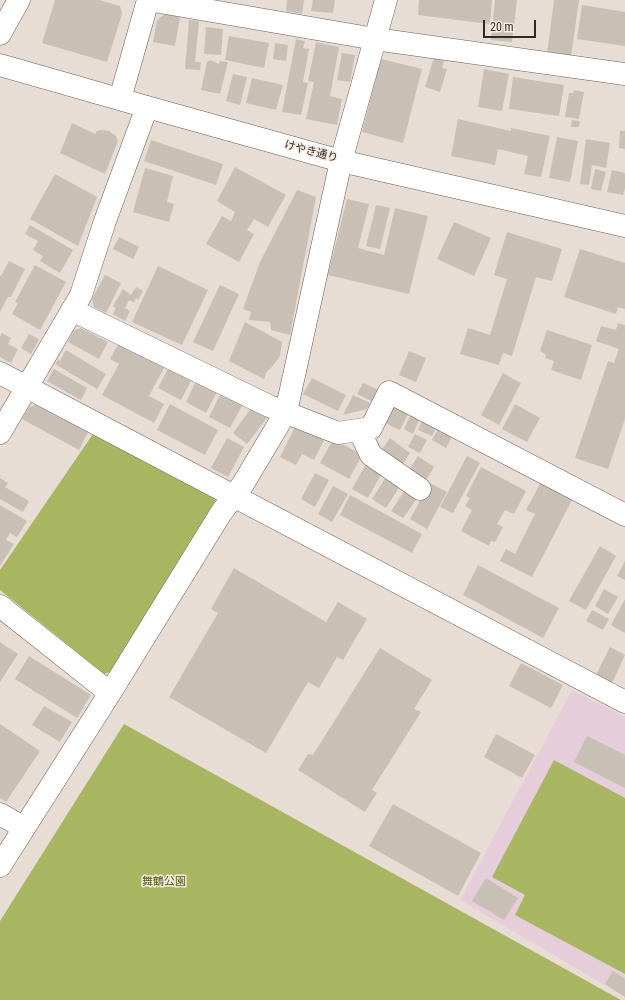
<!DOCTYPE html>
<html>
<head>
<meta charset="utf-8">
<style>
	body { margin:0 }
	#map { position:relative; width:625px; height:1000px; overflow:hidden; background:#e8ddd4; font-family:"Roboto Condensed",sans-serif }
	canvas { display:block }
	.scale { position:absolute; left:483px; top:20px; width:53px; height:18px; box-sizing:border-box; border:2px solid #2e2a26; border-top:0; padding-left:5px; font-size:12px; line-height:14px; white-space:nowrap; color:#2e2a26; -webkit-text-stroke:3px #f6eae1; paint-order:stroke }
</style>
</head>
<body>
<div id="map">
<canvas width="625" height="1000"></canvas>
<div class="scale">20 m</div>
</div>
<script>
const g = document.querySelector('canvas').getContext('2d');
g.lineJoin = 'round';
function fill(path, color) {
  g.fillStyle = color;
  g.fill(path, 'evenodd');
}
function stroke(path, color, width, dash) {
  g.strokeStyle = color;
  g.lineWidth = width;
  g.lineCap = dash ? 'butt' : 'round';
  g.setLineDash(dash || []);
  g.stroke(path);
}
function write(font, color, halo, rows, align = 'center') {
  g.font = font + ' "Roboto Condensed","Noto Sans JP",sans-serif';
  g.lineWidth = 3;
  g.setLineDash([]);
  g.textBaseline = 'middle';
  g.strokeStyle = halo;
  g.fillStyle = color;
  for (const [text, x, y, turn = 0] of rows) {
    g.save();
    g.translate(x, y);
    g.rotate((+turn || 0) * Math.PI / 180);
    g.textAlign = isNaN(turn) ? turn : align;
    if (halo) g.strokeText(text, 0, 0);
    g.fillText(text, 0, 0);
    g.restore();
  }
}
fill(new Path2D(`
	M 572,690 L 625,717 L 625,997 L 460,900 Z`), '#e5ceda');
fill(new Path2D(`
	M 95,431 L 217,498 L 110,672 L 104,674 L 0,590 L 0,570 Z
	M 124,724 L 621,1000 L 0,1000 L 0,921 Z
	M 554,760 L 625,798 L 625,974 L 515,915 L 525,895 L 492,877 Z`), '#a8b662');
fill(new Path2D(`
	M 55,0 L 99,0 L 120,6 L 122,14 L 107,62 L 42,43 Z
	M 287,0 L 304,0 L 302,14 L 286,11 Z
	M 313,0 L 335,0 L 333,13 L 311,11 Z
	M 419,0 L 492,0 L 490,24 L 418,15 Z
	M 495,0 L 517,0 L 512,42 L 491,40 Z
	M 554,0 L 579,0 L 571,57 L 547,54 Z
	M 582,5 L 625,12 L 625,46 L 577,39 Z
	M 165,14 L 180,17 L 175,46 L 153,42 L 157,20 Z
	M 189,20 L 199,21 L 195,62 L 201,62 L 200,70 L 185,69 Z
	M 206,27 L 223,29 L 221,55 L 204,54 Z
	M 229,36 L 269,43 L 264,68 L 225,60 Z
	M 296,39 L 305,41 L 303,48 L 309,49 L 303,82 L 308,83 L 301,115 L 282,112 Z
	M 316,42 L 339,47 L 330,96 L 342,99 L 337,125 L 306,119 L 314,82 L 308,81 Z
	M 275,43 L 288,45 L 286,61 L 273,59 Z
	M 342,53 L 355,55 L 350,82 L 337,80 Z
	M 434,57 L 444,61 L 442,68 L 447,69 L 440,92 L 425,87 Z
	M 381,59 L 422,69 L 403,143 L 362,132 Z
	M 210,60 L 219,64 L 220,61 L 228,62 L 220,94 L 201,90 L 207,62 Z
	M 484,69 L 509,74 L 502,111 L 478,107 Z
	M 233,74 L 247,77 L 240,105 L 226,101 Z
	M 513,77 L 564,85 L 559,116 L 509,109 Z
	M 252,78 L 283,85 L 276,110 L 246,103 Z
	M 574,90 L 584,92 L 579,119 L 565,117 L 569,93 L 573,93 Z
	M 458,119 L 511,131 L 511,128 L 550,136 L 541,177 L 524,174 L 528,156 L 498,149 L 495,165 L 451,156 Z
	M 572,120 L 580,121 L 579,127 L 571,127 Z
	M 72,123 L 95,134 L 97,131 L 102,130 L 109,131 L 116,136 L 118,141 L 105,174 L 60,153 Z
	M 620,131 L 625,131 L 625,149 L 619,148 Z
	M 557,137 L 578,141 L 570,182 L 549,178 Z
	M 586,139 L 610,143 L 606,168 L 592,165 L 589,185 L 580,184 Z
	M 151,140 L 223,164 L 216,185 L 144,161 Z
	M 235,167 L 286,195 L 268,227 L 254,219 L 247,230 L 254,234 L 239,262 L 206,244 L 222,216 L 231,221 L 235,212 L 217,201 Z
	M 145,168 L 173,176 L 167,202 L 174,204 L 169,222 L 133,212 Z
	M 595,169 L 606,172 L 601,191 L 591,189 Z
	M 612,170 L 625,173 L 625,188 L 623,195 L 607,192 Z
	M 55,174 L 97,197 L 78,246 L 30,219 Z
	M 297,190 L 316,197 L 290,335 L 271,330 L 270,322 L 249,320 L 251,312 L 243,309 L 260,262 Z
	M 347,199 L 369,204 L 358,248 L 384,255 L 395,208 L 428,216 L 409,294 L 328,275 Z
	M 376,205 L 390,208 L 380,249 L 366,246 Z
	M 454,222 L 491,238 L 474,276 L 437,259 Z
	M 30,225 L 73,250 L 60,273 L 40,261 L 43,256 L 33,250 L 38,241 L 25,234 Z
	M 507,232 L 562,249 L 552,281 L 536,277 L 512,356 L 503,353 L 499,365 L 460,354 L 468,328 L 490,335 L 507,279 L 494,275 Z
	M 119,237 L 139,247 L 133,259 L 113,249 Z
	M 580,249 L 625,263 L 625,309 L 618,307 L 616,314 L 564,297 Z
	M 9,261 L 25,269 L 11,297 L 8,297 L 0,312 L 0,275 L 1,276 Z
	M 35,265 L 66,282 L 40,330 L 12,314 L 18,303 L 15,302 Z
	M 158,266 L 208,290 L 182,345 L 132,322 Z
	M 105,275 L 121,283 L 106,313 L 94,307 L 92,299 Z
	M 220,285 L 239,294 L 213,351 L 193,342 Z
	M 136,287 L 143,291 L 138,300 L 136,298 L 134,302 L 129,300 L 125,308 L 130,311 L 125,321 L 113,314 L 116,308 L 113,306 L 123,289 L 131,295 Z
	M 245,322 L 282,342 L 280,356 L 271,368 L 267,371 L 264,379 L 229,361 Z
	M 618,323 L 625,325 L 625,419 L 608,469 L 575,458 L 608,361 L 614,363 L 619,349 L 596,341 L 601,326 L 616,330 Z
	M 81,328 L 108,342 L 99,359 L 68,342 L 74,330 Z
	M 547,330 L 592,345 L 581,380 L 551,370 L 554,361 L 545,358 L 546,355 L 540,351 Z
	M 2,333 L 11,338 L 8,344 L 18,349 L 11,363 L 0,357 L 0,337 Z
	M 29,334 L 39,339 L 31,354 L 21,348 Z
	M 120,341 L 165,366 L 149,396 L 164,404 L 154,423 L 102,395 L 119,364 L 110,359 Z
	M 66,350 L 106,374 L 97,389 L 55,364 L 58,360 L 60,361 Z
	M 409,351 L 426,358 L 416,382 L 399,375 Z
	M 169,367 L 192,379 L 181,400 L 158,388 Z
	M 54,369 L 87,388 L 81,400 L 47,381 Z
	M 503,373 L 521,383 L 499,425 L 481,415 Z
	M 312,378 L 346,395 L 338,411 L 303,394 Z
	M 196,381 L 217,392 L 206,413 L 186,402 Z
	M 363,383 L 379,390 L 373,402 L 357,394 Z
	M 221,393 L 243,404 L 230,428 L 209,417 Z
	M 353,395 L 370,403 L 367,409 L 343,415 Z
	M 39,404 L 89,430 L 79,450 L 22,419 L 29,407 Z
	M 170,404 L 218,430 L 205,455 L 157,430 Z
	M 515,404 L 540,418 L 527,442 L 502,429 Z
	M 393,406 L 408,414 L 400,430 L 385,423 Z
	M 252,407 L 267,418 L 247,444 L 233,433 Z
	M 412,412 L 421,416 L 413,434 L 404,429 Z
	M 424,418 L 438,424 L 432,436 L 418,430 Z
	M 296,425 L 324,440 L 314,460 L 302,454 L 296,465 L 280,457 Z
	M 439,427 L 453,435 L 446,448 L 432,440 Z
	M 415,434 L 427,440 L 420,453 L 408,447 Z
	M 227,438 L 244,447 L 228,477 L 211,468 Z
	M 390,438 L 410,453 L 401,467 L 380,452 Z
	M 333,439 L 362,455 L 349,479 L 320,463 Z
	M 418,456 L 434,467 L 423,485 L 406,475 Z
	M 467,456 L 480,463 L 453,513 L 440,507 Z
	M 366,464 L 382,473 L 368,498 L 352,489 Z
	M 481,467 L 526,491 L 514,514 L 505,510 L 497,524 L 503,527 L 495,542 L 491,541 L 489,546 L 461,531 L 472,510 L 465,506 L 470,498 L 466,496 Z
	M 315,473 L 329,480 L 315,507 L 301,499 Z
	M 386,477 L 400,486 L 386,508 L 372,499 Z
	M 0,478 L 8,483 L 5,487 L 29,501 L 23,512 L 0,499 Z
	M 541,482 L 573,498 L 532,577 L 500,561 L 506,549 L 515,554 L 535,514 L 526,510 Z
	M 430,483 L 447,492 L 427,529 L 410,519 Z
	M 333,486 L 348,494 L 332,522 L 318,514 Z
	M 407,487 L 419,496 L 403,518 L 391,511 Z
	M 350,495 L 422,534 L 412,553 L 340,515 Z
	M 0,505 L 27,521 L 17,537 L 10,533 L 6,540 L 14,544 L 0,566 Z
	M 600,546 L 616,556 L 586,610 L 569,601 Z
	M 625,561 L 625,580 L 617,576 Z
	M 478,565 L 559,608 L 543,638 L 463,595 Z
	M 234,568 L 326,622 L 338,602 L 367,619 L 343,660 L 337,657 L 319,688 L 308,682 L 266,753 L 169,697 L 218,613 L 211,609 Z
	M 604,589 L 618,597 L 608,614 L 595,606 Z
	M 625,599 L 625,633 L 611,625 Z
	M 592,610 L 609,619 L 603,630 L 586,621 Z
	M 0,642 L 18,654 L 0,682 Z
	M 610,647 L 625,655 L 612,683 L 596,675 Z
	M 380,648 L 432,680 L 414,709 L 421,712 L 372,790 L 377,793 L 365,812 L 298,770 L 308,754 L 313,755 Z
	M 29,656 L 91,695 L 77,718 L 15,679 Z
	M 521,663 L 563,685 L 551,708 L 509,686 Z
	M 44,706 L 72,722 L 60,742 L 32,725 Z
	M 0,724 L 40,751 L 6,802 L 0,798 Z
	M 496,734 L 535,755 L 522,778 L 484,757 Z
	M 587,736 L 625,755 L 625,788 L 574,762 Z
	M 393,804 L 481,853 L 458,896 L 369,846 Z
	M 486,878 L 518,898 L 504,920 L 472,901 Z
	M 613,971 L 625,979 L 625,997 L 605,984 Z`), '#c8bfb5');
const minor = new Path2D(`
	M 148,0 L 375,39 L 625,74
	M 120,99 L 148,0
	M 72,310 L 269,406 L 338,433 L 371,428 L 389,392 L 625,515
	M 0,373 L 625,702
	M 359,430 L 371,455 L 420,489
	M 0,433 L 81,295 L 105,221 L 147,107
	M 0,606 L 110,693
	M 0,814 L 24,828
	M 0,866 L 110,693 L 221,513 L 243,484 L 286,412 L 341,161 L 386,0`);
const major = new Path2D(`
	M 0,34 L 19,0`);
const highway = new Path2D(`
	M 0,65 L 147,107 L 341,161 L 625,226`);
stroke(minor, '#685e56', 23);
stroke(major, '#685e56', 23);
stroke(highway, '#685e56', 23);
stroke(minor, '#fff', 22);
stroke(major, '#fff', 22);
stroke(highway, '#fff', 22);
write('11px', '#2e2a26', '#f6eae1', [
	["けやき通り",311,152,15]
]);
write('11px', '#4e580c', '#f6eae1', [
	["舞鶴公園",164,882]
]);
</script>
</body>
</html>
